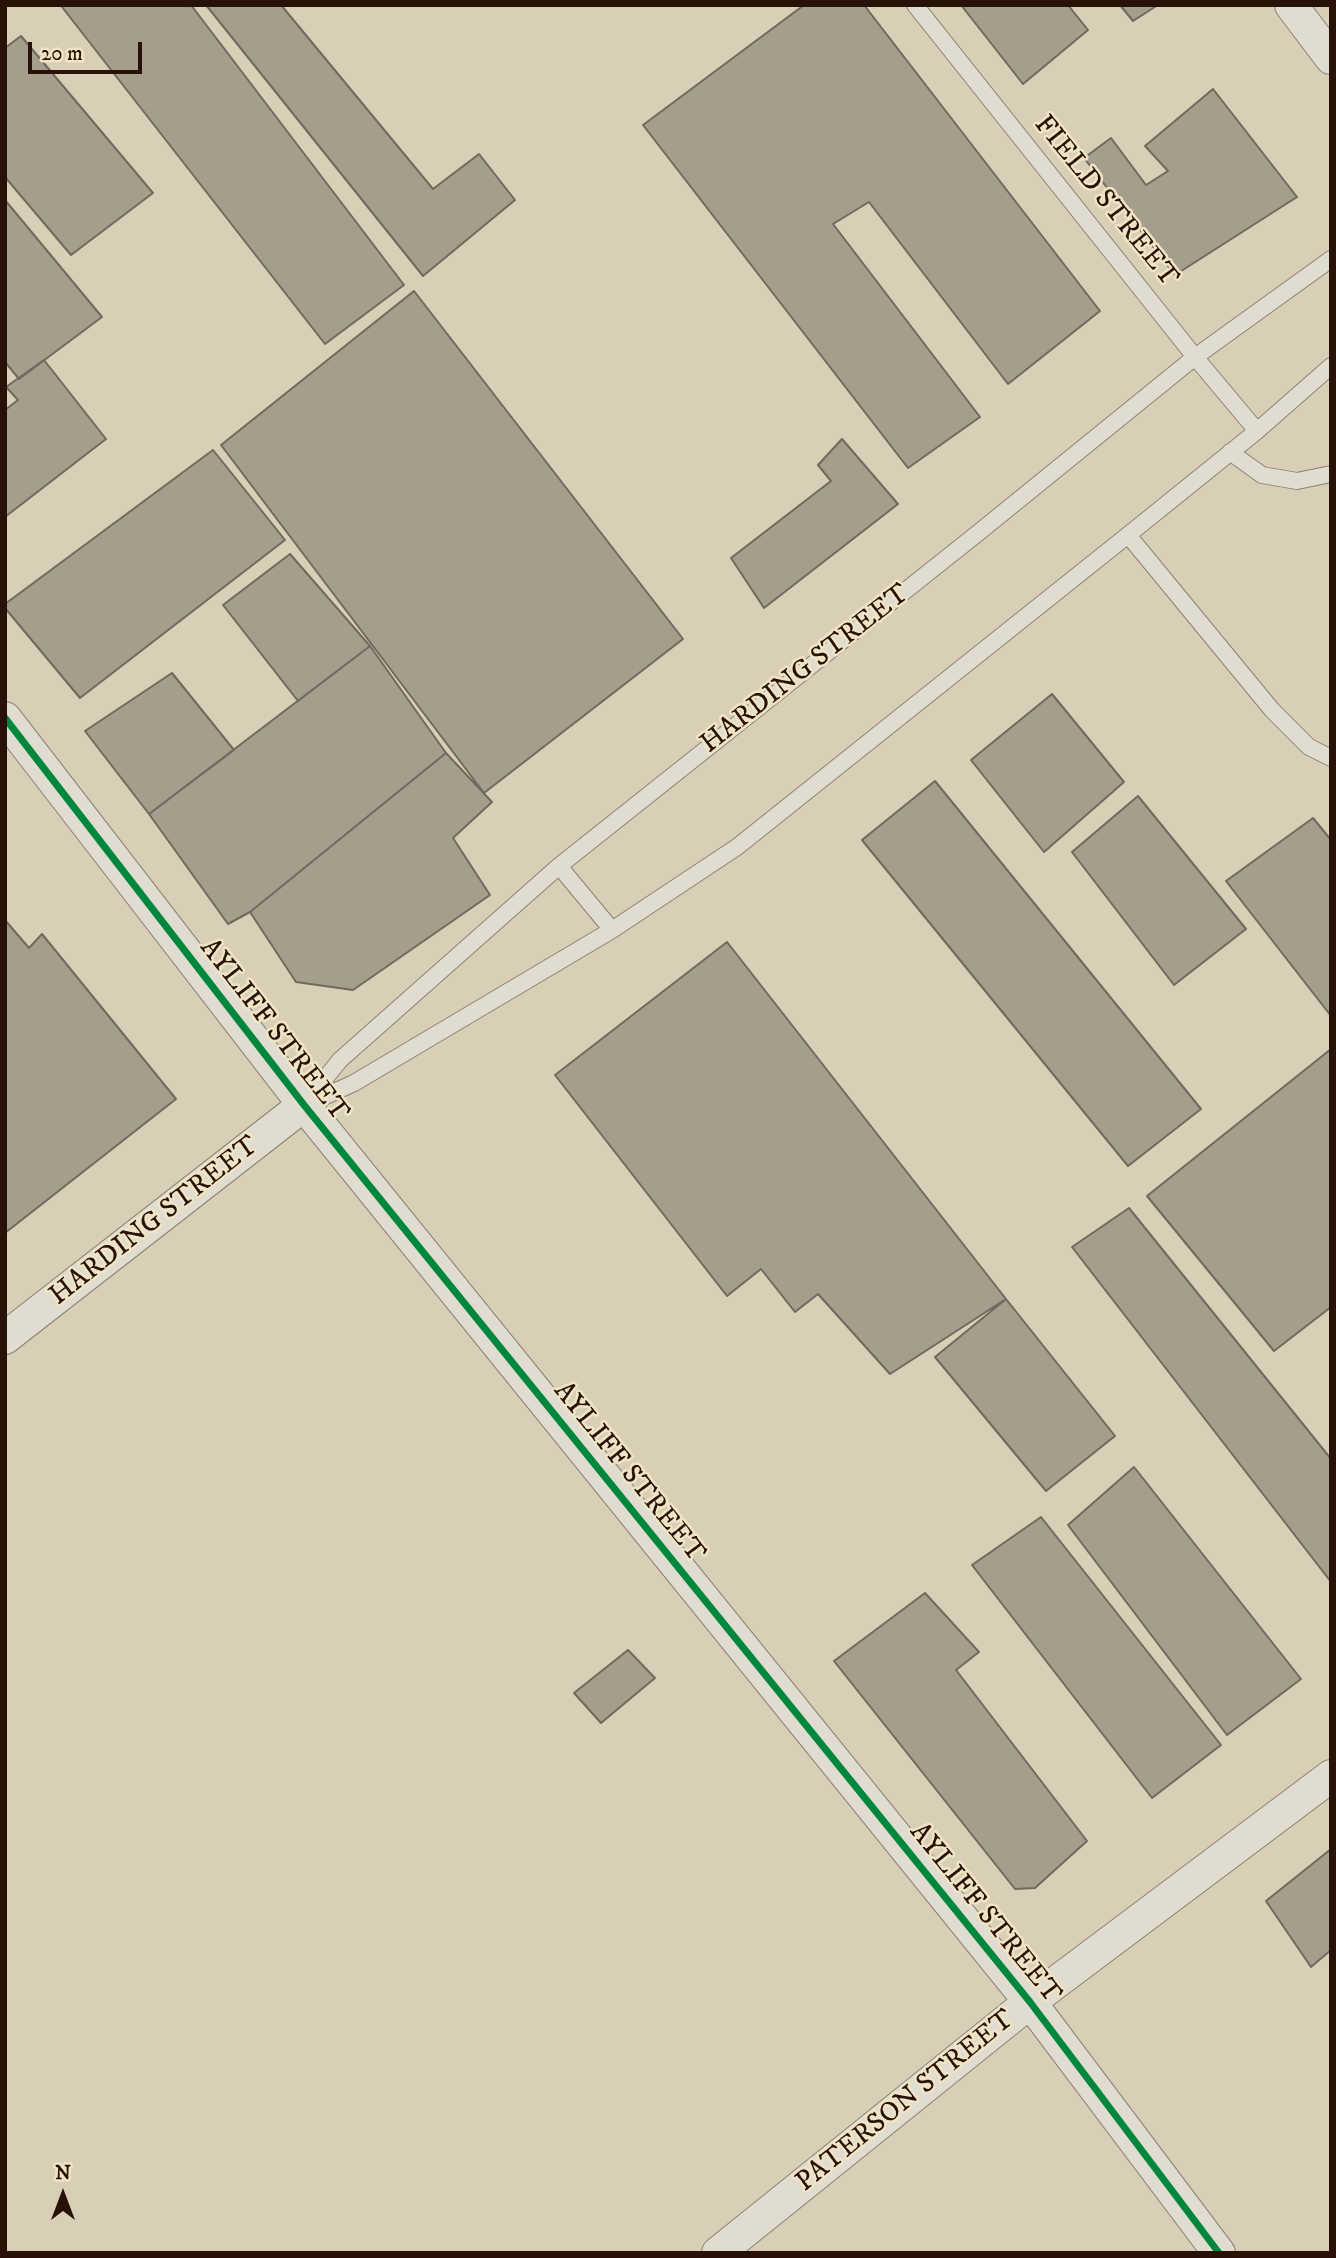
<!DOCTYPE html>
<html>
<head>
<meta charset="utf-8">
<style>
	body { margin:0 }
	#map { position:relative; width:1336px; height:2258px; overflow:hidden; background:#d8cfb6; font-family:"IM FELL DW Pica",serif }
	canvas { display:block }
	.frame { position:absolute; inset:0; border:7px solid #281207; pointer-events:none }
	.north { position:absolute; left:28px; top:2160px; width:70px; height:70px; -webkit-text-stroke:5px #efe4c6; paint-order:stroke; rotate:0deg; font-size:19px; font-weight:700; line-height:28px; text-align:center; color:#281207 }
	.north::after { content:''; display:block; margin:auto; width:24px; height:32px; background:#281207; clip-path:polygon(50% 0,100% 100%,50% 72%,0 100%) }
	.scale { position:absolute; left:28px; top:42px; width:114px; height:32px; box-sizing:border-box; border:4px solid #281207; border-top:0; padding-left:9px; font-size:21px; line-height:24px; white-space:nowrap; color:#281207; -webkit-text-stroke:5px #efe4c6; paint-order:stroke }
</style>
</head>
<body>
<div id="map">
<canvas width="1336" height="2258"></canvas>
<div class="frame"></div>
<div class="north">N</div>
<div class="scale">20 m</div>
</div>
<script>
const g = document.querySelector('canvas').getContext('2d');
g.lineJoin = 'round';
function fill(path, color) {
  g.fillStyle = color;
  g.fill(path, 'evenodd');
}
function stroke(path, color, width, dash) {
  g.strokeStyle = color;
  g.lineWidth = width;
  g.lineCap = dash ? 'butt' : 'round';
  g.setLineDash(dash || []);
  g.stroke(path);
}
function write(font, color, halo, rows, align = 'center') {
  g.font = font + ' "IM FELL DW Pica",serif';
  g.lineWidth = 5;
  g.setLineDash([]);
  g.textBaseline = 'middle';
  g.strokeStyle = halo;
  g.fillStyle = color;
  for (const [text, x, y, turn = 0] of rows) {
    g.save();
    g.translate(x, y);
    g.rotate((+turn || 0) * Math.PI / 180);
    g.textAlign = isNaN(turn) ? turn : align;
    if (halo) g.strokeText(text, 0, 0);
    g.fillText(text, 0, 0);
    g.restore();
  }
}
const building = new Path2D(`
	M 64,5 L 191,5 L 404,285 L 325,344 L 62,7 Z
	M 206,5 L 281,5 L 433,189 L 479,154 L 515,200 L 423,276 Z
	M 804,5 L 864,5 L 1100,311 L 1008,384 L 869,202 L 833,224 L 980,417 L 908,468 L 643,125 Z
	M 961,5 L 1068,5 L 1088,30 L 1023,84 Z
	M 1120,5 L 1158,5 L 1133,21 Z
	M 21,36 L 153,193 L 71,255 L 5,177 L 5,48 Z
	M 1213,89 L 1297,197 L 1175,275 L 1084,158 L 1111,138 L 1146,185 L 1168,171 L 1145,146 Z
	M 5,200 L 102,317 L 19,379 L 5,362 Z
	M 414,291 L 683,639 L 484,793 L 221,445 Z
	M 44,360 L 106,439 L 5,517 L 5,410 L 18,400 L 6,387 Z
	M 842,439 L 898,504 L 764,608 L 731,558 L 831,481 L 818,465 Z
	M 213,450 L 285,540 L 80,698 L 5,608 L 5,604 Z
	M 290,554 L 370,646 L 298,701 L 223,605 Z
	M 370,646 L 446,753 L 250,912 L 228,924 L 149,814 Z
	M 172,673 L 234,750 L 149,814 L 85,731 Z
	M 1052,694 L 1124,782 L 1044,852 L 971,760 Z
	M 446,753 L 492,802 L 453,838 L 490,895 L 353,990 L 296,982 L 250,912 Z
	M 935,781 L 1201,1109 L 1128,1166 L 862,840 Z
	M 1138,796 L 1246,929 L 1174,985 L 1072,852 Z
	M 1313,818 L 1331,840 L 1331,1016 L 1226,881 Z
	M 5,920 L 29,948 L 42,934 L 176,1099 L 5,1233 Z
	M 727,942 L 1006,1299 L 890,1374 L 818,1294 L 795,1312 L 761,1269 L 727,1296 L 555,1075 Z
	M 1331,1049 L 1331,1307 L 1274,1351 L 1147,1196 Z
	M 1129,1208 L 1331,1459 L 1331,1582 L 1072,1247 Z
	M 1006,1299 L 1115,1436 L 1046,1491 L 935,1357 Z
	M 1134,1467 L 1301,1679 L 1227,1735 L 1068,1525 Z
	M 1041,1517 L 1221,1745 L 1152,1798 L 972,1565 Z
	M 925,1593 L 979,1652 L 956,1670 L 1087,1841 L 1035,1888 L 1015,1889 L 834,1661 Z
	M 628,1650 L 655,1678 L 601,1723 L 574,1693 Z
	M 1331,1849 L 1331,1950 L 1311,1967 L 1266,1901 Z`);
fill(building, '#a59e8d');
stroke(building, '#71695c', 2);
const lane = new Path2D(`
	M 915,5 L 1195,357 L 1257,431
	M 1230,452 L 1262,475 L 1297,481 L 1331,474
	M 1128,535 L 1272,710 L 1309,747 L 1331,758
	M 559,866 L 612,930
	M 308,1104 L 354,1083 L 612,930 L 737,847 L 1128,535 L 1257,431 L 1331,366
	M 304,1105 L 340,1060 L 559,866 L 978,533 L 1195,357 L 1331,259`);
const street = new Path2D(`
	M 1291,5 L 1331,58
	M 5,718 L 304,1105 L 1030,2002 L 1219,2253
	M 5,1338 L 304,1105
	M 718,2253 L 1030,2002 L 1331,1776`);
stroke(lane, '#8a8273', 18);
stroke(street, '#8a8273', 34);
stroke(lane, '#e0dccf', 16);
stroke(street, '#e0dccf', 32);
stroke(new Path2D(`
	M 5,718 L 304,1105 L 1030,2002 L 1219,2253`), '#00873e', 7);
write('28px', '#281207', '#efe4c6', [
	["FIELD STREET",1105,202,51],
	["HARDING STREET",806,670,-38],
	["AYLIFF STREET",273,1031,52],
	["HARDING STREET",155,1222,-38],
	["AYLIFF STREET",628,1473,51],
	["AYLIFF STREET",984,1914,51],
	["PATERSON STREET",906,2102,-39]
]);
</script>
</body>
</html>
